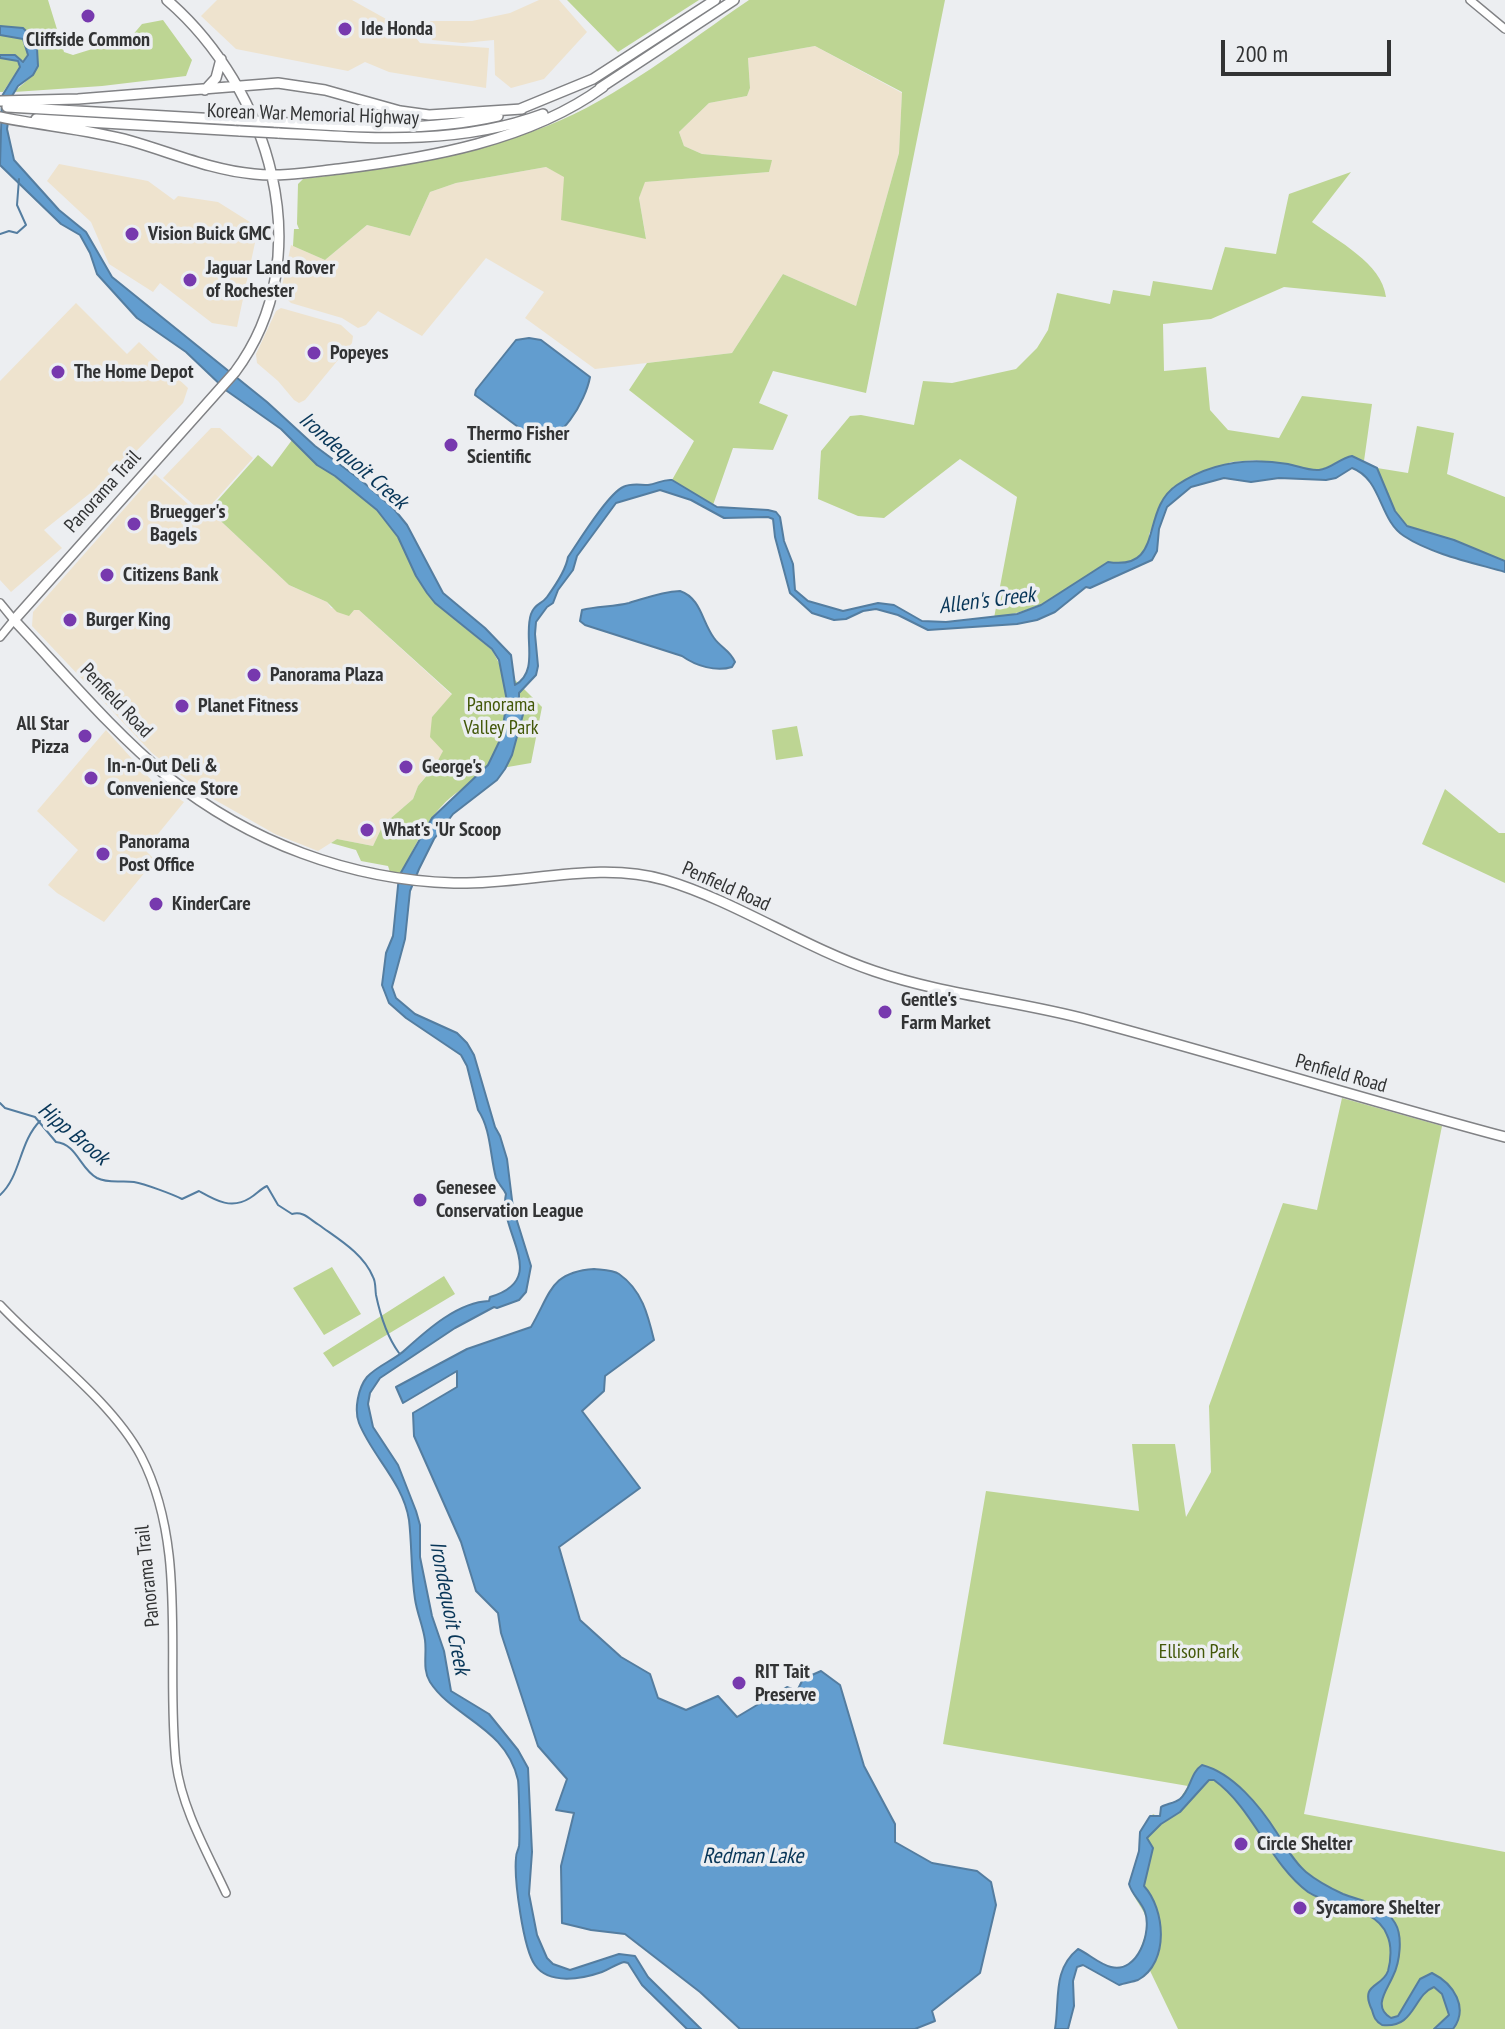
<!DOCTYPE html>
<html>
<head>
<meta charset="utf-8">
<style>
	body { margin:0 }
	#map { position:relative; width:1505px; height:2029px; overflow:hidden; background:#eceef1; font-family:"PT Sans Narrow",sans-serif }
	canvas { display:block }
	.scale { position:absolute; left:1221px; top:40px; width:170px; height:36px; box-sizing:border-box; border:4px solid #323334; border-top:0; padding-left:10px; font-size:24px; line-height:28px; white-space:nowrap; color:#323334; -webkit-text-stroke:6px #eceef1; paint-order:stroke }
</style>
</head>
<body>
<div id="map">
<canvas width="1505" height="2029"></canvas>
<div class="scale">200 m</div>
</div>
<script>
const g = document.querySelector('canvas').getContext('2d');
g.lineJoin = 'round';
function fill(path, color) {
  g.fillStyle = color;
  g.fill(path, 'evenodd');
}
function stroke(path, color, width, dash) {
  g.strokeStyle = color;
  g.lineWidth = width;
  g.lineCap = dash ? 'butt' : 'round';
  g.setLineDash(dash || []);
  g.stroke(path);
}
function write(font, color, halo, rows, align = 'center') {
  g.font = font + ' "PT Sans Narrow",sans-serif';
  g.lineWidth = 7;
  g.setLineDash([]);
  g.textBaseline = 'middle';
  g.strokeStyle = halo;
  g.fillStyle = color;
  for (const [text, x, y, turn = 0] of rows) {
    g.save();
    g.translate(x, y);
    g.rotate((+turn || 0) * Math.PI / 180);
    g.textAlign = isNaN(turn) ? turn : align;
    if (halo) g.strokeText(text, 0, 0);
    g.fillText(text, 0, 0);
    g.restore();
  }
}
fill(new Path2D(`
	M 217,0 L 352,0 L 413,34 L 420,43 L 489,48 L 486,88 L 389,72 L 365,62 L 348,71 L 236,49 L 201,16 Z
	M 539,0 L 559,0 L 587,32 L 544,79 L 511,88 L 495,75 L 494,40 L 463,43 L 432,40 L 430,21 L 472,21 L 510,13 Z
	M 815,46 L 902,93 L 899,153 L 856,306 L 783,274 L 732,353 L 595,369 L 525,318 L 544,292 L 486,258 L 422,336 L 378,311 L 366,325 L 358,328 L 342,318 L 291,303 L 284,296 L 282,286 L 291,245 L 325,260 L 367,225 L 410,236 L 430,192 L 456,183 L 546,167 L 564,176 L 646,238 L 639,198 L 644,182 L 769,172 L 771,160 L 702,154 L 684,146 L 679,132 L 709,103 L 747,96 L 750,88 L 748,58 Z
	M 59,164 L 148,181 L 174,200 L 178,196 L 218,202 L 253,224 L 256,238 L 237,327 L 212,323 L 160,283 L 153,292 L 109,264 L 91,222 L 47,181 Z
	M 76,303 L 127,354 L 139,342 L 188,388 L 183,403 L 113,475 L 44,530 L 62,548 L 11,592 L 0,580 L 0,381 Z
	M 281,308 L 341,325 L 353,336 L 352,343 L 305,400 L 299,403 L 294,400 L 278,381 L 257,363 L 256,354 L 276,311 Z
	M 211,428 L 220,428 L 253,458 L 212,504 L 195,506 L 163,478 Z
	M 155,474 L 189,505 L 200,511 L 209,510 L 289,585 L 327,602 L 331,608 L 359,610 L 452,695 L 432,717 L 443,751 L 441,757 L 418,786 L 413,799 L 383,825 L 373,846 L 337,839 L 318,851 L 275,834 L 208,796 L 152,753 L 32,626 L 33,612 Z
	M 106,730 L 154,783 L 184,802 L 145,850 L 155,860 L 104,922 L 57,893 L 48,885 L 78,850 L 37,811 Z`), '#eee3ce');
fill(new Path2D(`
	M 0,0 L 48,0 L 64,52 L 73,55 L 131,37 L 142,24 L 163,20 L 192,60 L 186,76 L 102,86 L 14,92 L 33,75 L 37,60 L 19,60 L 20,67 L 3,92 L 0,92 Z
	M 567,0 L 699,0 L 618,52 Z
	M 749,0 L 945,0 L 866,393 L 773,371 L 759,403 L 788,415 L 773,450 L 733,448 L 713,505 L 672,480 L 694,441 L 629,390 L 647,363 L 732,353 L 783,274 L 856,306 L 899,153 L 902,92 L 815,46 L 748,58 L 750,88 L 747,96 L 709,103 L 679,132 L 684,146 L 702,154 L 772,160 L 769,172 L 645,182 L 639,198 L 646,239 L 561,220 L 564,177 L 546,167 L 456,183 L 430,192 L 410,236 L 367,225 L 325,260 L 293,246 L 294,229 L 299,229 L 297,224 L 298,184 L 303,179 C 386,169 468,156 547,126 C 617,99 687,42 749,0 Z
	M 1351,172 L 1312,222 C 1337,241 1382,263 1386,297 L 1284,287 L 1211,319 L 1163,324 L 1164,371 L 1206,367 L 1210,410 L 1228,430 L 1279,438 L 1302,396 L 1372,404 L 1364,461 C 1341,451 1337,468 1316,470 L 1256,460 L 1231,462 L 1173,487 L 1149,534 L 1149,546 L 1141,557 C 1091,575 1047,610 994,618 L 1017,497 L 960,459 L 884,518 L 858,516 L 818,499 L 821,451 L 850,416 L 861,415 L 914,425 L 923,381 L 952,383 L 1016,369 L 1037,348 L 1048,330 L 1057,293 L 1110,304 L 1113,290 L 1150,296 L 1153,281 L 1212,290 L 1225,247 L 1276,254 L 1289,194 Z
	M 1417,426 L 1454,433 L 1447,474 L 1505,497 L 1505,561 L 1454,540 L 1407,526 L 1395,511 L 1377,468 L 1408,473 Z
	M 292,440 L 317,465 L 335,476 L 377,510 L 398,537 L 416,576 L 435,603 L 492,650 L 500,665 L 542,707 L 531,763 L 502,768 L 492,759 C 481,777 465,786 450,798 C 427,818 415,847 401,873 L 390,872 L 388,866 L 361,861 L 356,850 L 331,843 L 337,839 L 373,846 L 383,825 L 413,799 L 418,786 L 435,766 L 443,751 L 430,737 L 432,717 L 452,694 L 359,610 L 354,610 L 349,616 L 337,612 L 327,602 L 289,585 L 209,510 L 258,455 L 272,467 Z
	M 797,726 L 803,756 L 776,760 L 772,730 Z
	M 1445,789 L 1499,833 L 1505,833 L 1505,883 L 1422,844 Z
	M 1342,1098 L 1442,1126 L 1304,1814 L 1505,1852 L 1505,2029 L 1178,2029 L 1140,1950 C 1156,1911 1140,1915 1129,1884 L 1139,1851 L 1140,1832 L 1153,1814 L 1159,1817 L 1161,1807 L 1179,1800 L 1188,1786 L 943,1744 L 986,1491 L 1139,1511 L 1132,1444 L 1175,1444 L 1186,1517 L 1211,1472 L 1209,1406 L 1283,1203 L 1317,1210 Z
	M 332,1267 L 361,1314 L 324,1335 L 293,1288 Z
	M 444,1276 L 455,1294 L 333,1367 L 323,1353 Z`), '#bdd593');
const water = new Path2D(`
	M 0,26 L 23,28 L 33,38 L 37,48 L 38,66 L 33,75 L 18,86 L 12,96 L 7,129 L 14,160 L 59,210 L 86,232 L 112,277 L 267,402 L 315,446 L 362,481 L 394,509 L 407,525 L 443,593 L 485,628 L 511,655 L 515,685 C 540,671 523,637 531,614 C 535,603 541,605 547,597 C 555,586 566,570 568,557 C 579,541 608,494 623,487 C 631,483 639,485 648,485 C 657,484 663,479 672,480 L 717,507 L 768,510 L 776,512 L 780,517 L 784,541 L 793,564 L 795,590 L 808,601 L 843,611 L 878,603 L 894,605 L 922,621 L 946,622 L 1017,614 L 1041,605 L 1108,562 C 1166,571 1139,510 1177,485 C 1211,462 1248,457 1288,464 C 1298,466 1309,471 1319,470 C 1331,469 1340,458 1352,456 L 1377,468 L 1395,511 L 1407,526 L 1454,540 L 1505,561 L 1505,572 C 1474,563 1431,554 1404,536 C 1379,520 1382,479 1352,468 L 1336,478 L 1326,480 L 1279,478 L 1251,482 L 1224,478 L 1191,487 L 1167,507 L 1159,529 L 1157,551 L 1152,560 L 1090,588 L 1086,587 L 1055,612 L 1037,620 L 1017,624 L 928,630 L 898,615 L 876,609 L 863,611 L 846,619 L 834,620 L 812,613 L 790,593 L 775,537 L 773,519 L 768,517 L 724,518 L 691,500 L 660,490 L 616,503 L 577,556 L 573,570 L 558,590 L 553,603 L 547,607 L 536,622 L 535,634 L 538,666 L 536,675 L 519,693 L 519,700 L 525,707 L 512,755 L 505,769 L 497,780 L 453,814 L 434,839 L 419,869 L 410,891 L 405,939 L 392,987 L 396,998 L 415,1014 L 457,1033 L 467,1043 L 474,1055 L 495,1127 L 500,1136 L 507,1159 L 513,1208 L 531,1266 L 526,1292 L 519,1300 L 497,1308 L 494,1307 L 455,1328 L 380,1378 L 370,1393 L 368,1404 L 373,1427 L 398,1465 L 416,1511 L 420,1525 L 420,1557 L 432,1616 L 444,1651 L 451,1691 L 489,1714 L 518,1750 L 528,1768 L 532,1852 L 529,1894 L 537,1935 L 547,1958 L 553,1964 L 570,1970 L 619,1954 L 635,1956 L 648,1977 L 701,2029 L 687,2029 L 642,1985 L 628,1963 L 624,1962 C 616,1964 610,1969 602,1972 C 582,1979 549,1985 535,1965 C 523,1948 514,1879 516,1858 C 516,1852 518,1852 519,1846 C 520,1839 519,1787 518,1780 C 506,1727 453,1718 430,1682 C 422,1669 427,1654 425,1640 C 423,1626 417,1613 415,1599 C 411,1573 412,1546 409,1520 C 403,1482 372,1456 359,1423 C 354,1410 358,1388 367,1377 C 378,1365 395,1360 406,1349 C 427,1330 458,1302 489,1301 L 490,1297 C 552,1279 497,1231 506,1194 C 503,1187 498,1184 496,1178 C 490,1156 491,1129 478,1110 L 467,1066 L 461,1055 L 406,1018 L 389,1003 L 382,985 L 386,953 L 393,936 L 399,876 L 432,818 L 488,765 L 501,738 L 507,701 L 499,660 L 492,649 L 435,603 L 427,593 L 416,576 L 398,537 L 377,510 L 335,476 L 317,465 L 281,429 L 227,391 L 186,352 L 137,318 L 97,274 L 90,253 L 80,235 L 61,224 L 0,165 L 2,96 L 20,67 L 18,61 L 0,58 L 0,55 L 15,55 L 23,62 L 28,55 L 23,39 L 0,35 Z
	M 529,338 L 541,340 L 590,377 C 586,400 560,448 533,438 L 475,395 L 476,390 L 516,340 Z
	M 680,591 C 701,598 702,622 714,638 C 721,648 730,650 735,662 L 732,667 C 716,672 696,666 682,656 L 585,625 L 580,621 L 582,610 C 597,606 613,607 629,603 C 646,598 661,592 680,591 Z
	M 594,1269 C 602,1270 613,1270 619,1274 C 642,1290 648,1315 654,1340 L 605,1376 L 604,1391 L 582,1411 L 640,1488 L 559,1547 L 580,1620 L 621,1657 L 650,1674 L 658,1698 L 686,1710 L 718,1696 L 737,1717 L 787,1687 L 797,1691 L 803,1679 L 821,1671 L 840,1685 L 864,1766 L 895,1824 L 895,1842 L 932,1863 L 977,1871 L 991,1882 L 996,1905 L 980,1973 L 932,2011 L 935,2021 L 915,2029 L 740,2029 L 700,1992 L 625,1934 L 591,1930 L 562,1923 L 561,1866 L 574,1813 L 556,1810 L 567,1779 L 538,1746 L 501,1633 L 498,1613 L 476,1591 L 461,1542 L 414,1436 L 413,1413 L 457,1387 L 457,1371 L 403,1403 L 396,1387 L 467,1349 L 531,1327 C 551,1293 550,1272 594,1269 Z
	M 1202,1765 C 1233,1773 1260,1806 1277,1833 C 1286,1847 1294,1862 1306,1872 C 1317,1881 1330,1888 1343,1894 C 1363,1902 1382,1902 1395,1923 C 1403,1936 1400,1962 1393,1976 C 1387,1990 1372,2007 1391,2018 L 1398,2016 L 1420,1979 L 1432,1973 C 1454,1984 1469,2008 1453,2029 L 1434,2029 L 1449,2015 L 1442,1994 L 1434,1987 C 1413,1995 1415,2029 1382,2025 C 1375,2021 1374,2017 1372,2010 C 1359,1983 1382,1988 1388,1971 C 1391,1960 1392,1945 1387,1935 C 1376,1906 1330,1907 1308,1892 C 1269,1863 1254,1809 1214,1780 L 1209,1780 L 1180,1812 L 1161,1824 L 1147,1838 L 1153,1848 L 1144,1886 C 1165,1909 1170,1962 1138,1980 C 1132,1982 1125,1983 1119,1985 L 1083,1965 L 1077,1967 L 1073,1981 L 1074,2006 L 1068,2029 L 1055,2029 C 1060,2000 1052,1970 1078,1949 C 1089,1954 1099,1964 1111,1967 C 1138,1974 1152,1931 1145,1912 C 1141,1901 1132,1895 1129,1884 L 1139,1851 L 1140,1832 L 1150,1816 L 1160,1816 L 1161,1807 C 1166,1804 1175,1803 1180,1799 C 1191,1790 1190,1773 1202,1765 Z`);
fill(water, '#629dcf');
stroke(water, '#547da0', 2);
stroke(new Path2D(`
	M 0,234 L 9,231 L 17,233 L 26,225 L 17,205 L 19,179
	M 0,1103 L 5,1108 L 35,1117 L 56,1142 C 77,1144 80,1169 97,1178 C 109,1184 122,1180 134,1182 C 145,1184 172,1194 182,1199 L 199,1191 C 215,1200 231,1210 250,1198 C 257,1194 260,1189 267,1186 L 278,1205 L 292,1214 C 304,1211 309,1219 319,1225 C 338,1239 363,1253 373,1277 C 376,1282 375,1289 376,1295 C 380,1314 388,1338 399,1353
	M 0,1195 C 21,1176 19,1142 40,1121`), '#547da0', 2);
const minor = new Path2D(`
	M 1470,0 L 1505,29
	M 0,603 L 14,620 L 0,637
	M 0,1305 C 43,1351 112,1401 141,1456 C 189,1549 165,1663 176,1763 C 182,1809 207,1852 226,1893`);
const major = new Path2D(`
	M 167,0 C 269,88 322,256 235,372 L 14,620 C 64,673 112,731 168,777 C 249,842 350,880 454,883 C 523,885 598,860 665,880 C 735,901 803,947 874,971 C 944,995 1018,1001 1089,1020 C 1228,1057 1366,1100 1505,1137
	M 600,88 L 734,0
	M 205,90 L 216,78 L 221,59
	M 0,101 L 78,99 L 278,83 L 325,90 L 400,111 L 429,115 L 522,109
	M 7,107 L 236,120
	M 520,109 L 593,79 L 715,0
	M 0,117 C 43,126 88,129 131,141 C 173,153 211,170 254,174 C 282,177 311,172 339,169 C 428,158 529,141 603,87
	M 36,119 L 240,131
	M 274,122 C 350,127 423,133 498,116
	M 278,133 C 368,138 457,146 543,114`);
stroke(minor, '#818285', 10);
stroke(major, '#818285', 12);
stroke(minor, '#fff', 7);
stroke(major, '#fff', 9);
const majorBridge = new Path2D(`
	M 236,120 L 274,122
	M 240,131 L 278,133`);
stroke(majorBridge, '#818285', 12, []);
stroke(majorBridge, '#fff', 9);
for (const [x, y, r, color] of [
	[88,16,8,"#7739ae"],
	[345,29,8,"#7739ae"],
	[132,234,8,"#7739ae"],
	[190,280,8,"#7739ae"],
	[314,353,8,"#7739ae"],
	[58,372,8,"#7739ae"],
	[451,445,8,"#7739ae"],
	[134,524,8,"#7739ae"],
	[107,575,8,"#7739ae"],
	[70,620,8,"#7739ae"],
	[254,675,8,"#7739ae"],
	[182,706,8,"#7739ae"],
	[85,736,8,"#7739ae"],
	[406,767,8,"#7739ae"],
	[91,778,8,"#7739ae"],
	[367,830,8,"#7739ae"],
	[103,854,8,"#7739ae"],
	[156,904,8,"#7739ae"],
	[885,1012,8,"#7739ae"],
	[420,1200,8,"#7739ae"],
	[739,1683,8,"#7739ae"],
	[1241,1844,8,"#7739ae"],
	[1300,1908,8,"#7739ae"]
]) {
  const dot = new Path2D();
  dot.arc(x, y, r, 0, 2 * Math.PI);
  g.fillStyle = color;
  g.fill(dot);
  stroke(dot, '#eceef1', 3);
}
write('bold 20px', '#323334', '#eceef1', [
	["Ide Honda",361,29],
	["Cliffside Common",88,40,"center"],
	["Vision Buick GMC",148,234],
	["Jaguar Land Rover",206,268],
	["of Rochester",206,291],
	["Popeyes",330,353],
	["The Home Depot",74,372],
	["Thermo Fisher",467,434],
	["Scientific",467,457],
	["Bruegger's",150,512],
	["Bagels",150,535],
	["Citizens Bank",123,575],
	["Burger King",86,620],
	["Panorama Plaza",270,675],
	["Planet Fitness",198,706],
	["All Star",69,724,"right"],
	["Pizza",69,747,"right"],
	["In-n-Out Deli &",107,766],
	["Convenience Store",107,789],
	["George's",422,767],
	["What's 'Ur Scoop",383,830],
	["Panorama",119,842],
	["Post Office",119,865],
	["KinderCare",172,904],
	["Gentle's",901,1000],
	["Farm Market",901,1023],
	["Genesee",436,1188],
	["Conservation League",436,1211],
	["RIT Tait",755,1672],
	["Preserve",755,1695],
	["Circle Shelter",1257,1844],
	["Sycamore Shelter",1316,1908]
], 'left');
write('20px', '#323334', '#eceef1', [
	["Korean War Memorial Highway",313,115,2],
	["Panorama Trail",103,492,-48],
	["Penfield Road",116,701,46],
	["Penfield Road",726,887,24],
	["Penfield Road",1341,1074,16],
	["Panorama Trail",148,1576,-96]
]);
write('20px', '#435809', '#eceef1', [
	["Panorama",501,705],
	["Valley Park",501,728],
	["Ellison Park",1199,1652]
]);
write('italic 22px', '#083658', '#eceef1', [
	["Irondequoit Creek",353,461,41],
	["Allen's Creek",987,601,-7],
	["Hipp Brook",73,1134,40],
	["Irondequoit Creek",449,1608,79],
	["Redman Lake",753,1857]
]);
</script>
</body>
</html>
